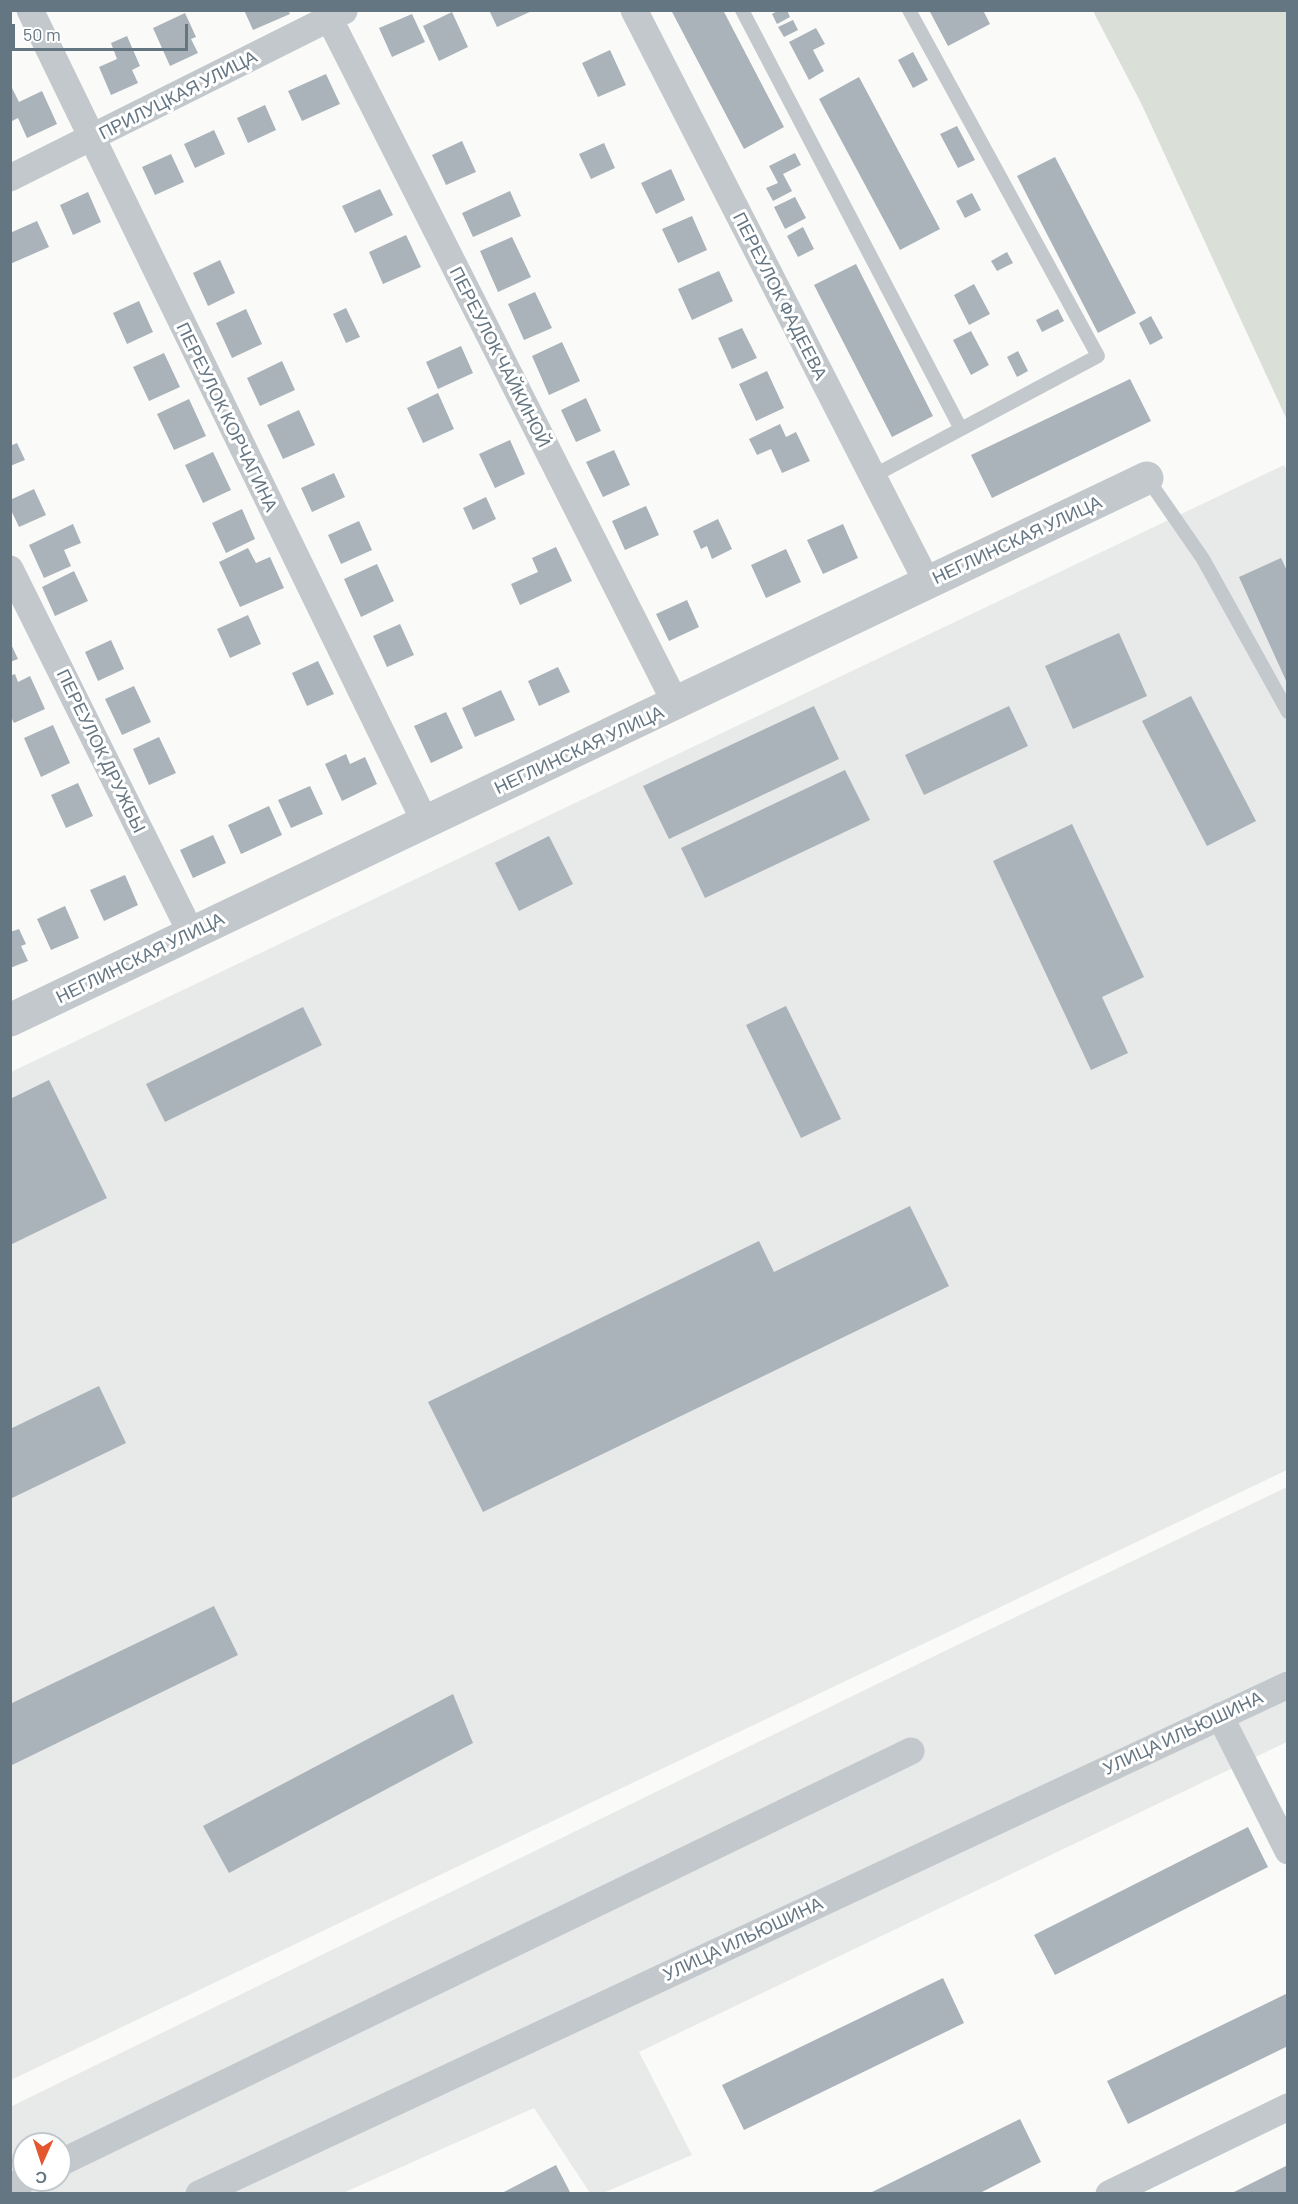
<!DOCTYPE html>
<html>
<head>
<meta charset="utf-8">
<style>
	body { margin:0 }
	#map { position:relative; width:1298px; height:2204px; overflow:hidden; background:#fafaf8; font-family:Barlow,sans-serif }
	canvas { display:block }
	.frame { position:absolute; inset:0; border:12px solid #657683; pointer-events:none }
	.north { position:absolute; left:12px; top:2132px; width:60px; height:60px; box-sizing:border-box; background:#fff; border:2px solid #c1c8cd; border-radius:50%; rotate:183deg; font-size:16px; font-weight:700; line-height:24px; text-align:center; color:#657683 }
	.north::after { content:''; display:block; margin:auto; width:21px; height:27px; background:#e4572e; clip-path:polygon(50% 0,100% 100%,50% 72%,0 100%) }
	.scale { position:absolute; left:12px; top:24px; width:176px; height:27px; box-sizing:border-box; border:3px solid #657683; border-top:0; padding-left:8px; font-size:18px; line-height:21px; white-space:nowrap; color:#657683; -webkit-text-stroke:4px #fff; paint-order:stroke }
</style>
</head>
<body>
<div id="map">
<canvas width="1298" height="2204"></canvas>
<div class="frame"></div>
<div class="north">С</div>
<div class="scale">50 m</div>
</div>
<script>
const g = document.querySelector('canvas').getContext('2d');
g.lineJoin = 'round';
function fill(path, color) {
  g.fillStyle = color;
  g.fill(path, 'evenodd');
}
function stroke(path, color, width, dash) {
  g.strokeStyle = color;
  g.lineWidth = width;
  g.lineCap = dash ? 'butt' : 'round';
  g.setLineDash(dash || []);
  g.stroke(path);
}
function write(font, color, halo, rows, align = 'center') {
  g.font = font + ' Barlow,sans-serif';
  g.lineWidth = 6;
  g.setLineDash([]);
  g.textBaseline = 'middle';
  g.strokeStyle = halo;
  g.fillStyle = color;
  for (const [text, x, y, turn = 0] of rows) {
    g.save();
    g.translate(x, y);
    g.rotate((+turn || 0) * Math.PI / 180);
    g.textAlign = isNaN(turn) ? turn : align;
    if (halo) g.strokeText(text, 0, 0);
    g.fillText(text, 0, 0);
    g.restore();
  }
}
fill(new Path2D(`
	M 1284,465 L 1288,473 L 1287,1470 L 11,2080 L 11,1072 Z
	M 1287,1487 L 1287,1742 L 639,2052 L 692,2155 L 603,2193 L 590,2193 L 534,2108 L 343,2193 L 19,2193 L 11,2181 L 10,2107 L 953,1647 ZM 24,2144 L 60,2144 L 60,2180 L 24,2180 Z`), '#e8e9e9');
fill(new Path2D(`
	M 1093,11 L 1287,11 L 1287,420 L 1141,103 Z`), '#dadfd7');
fill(new Path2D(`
	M 244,10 L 288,10 L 290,14 L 253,30 Z
	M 489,10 L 534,10 L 497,27 Z
	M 671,10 L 723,10 L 784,127 L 744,149 Z
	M 779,10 L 787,10 L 790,17 L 777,24 L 772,14 Z
	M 929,10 L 983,10 L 990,24 L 948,46 Z
	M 452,12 L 468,47 L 439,61 L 423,26 Z
	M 185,13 L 196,37 L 191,39 L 198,53 L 170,66 L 153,28 Z
	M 412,14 L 425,42 L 392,57 L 379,28 Z
	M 793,20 L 798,30 L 784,37 L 778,27 Z
	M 816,28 L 825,44 L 813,50 L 824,71 L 809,80 L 789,42 Z
	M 127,36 L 140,66 L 132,70 L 138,83 L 111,95 L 99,67 L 117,59 L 111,43 Z
	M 610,50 L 626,85 L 598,97 L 582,63 Z
	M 913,52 L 928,80 L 913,88 L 898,60 Z
	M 326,74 L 340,104 L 302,121 L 288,91 Z
	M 859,77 L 940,229 L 900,250 L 819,99 Z
	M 12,88 L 19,102 L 42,91 L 57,124 L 27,138 L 18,118 L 10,122 L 10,89 Z
	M 265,105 L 276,130 L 248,143 L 237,118 Z
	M 957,126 L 975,160 L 958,168 L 940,134 Z
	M 214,130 L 225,154 L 195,168 L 184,144 Z
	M 462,141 L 476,172 L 446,185 L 432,155 Z
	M 604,143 L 615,168 L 591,179 L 579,154 Z
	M 795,153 L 801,165 L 783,174 L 792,191 L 773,201 L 766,188 L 778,183 L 769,166 Z
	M 171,154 L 184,182 L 155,195 L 142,167 Z
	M 1055,157 L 1136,313 L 1098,333 L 1017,176 Z
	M 671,169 L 685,200 L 656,214 L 641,183 Z
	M 380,189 L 393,215 L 355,233 L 342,206 Z
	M 510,191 L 521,216 L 473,237 L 462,213 Z
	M 88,192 L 101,222 L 73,235 L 60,205 Z
	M 972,193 L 981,210 L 965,218 L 956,201 Z
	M 795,197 L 806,218 L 785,229 L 774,207 Z
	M 692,216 L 707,250 L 678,263 L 662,229 Z
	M 37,221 L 49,247 L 10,264 L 10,233 Z
	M 803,227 L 814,249 L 798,257 L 787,236 Z
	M 406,235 L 421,267 L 383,284 L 369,252 Z
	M 512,237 L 531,277 L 498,292 L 480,251 Z
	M 1007,252 L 1013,263 L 997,271 L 991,261 Z
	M 220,260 L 235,293 L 208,306 L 193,273 Z
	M 856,264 L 933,416 L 892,437 L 814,285 Z
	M 719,271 L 733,301 L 692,320 L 678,289 Z
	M 974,284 L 990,314 L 969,325 L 954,295 Z
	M 535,292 L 552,328 L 524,340 L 508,304 Z
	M 139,301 L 153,332 L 127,344 L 113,313 Z
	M 346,308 L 360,337 L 346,343 L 333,314 Z
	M 246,309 L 262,344 L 232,358 L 216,323 Z
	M 1058,309 L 1064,321 L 1042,332 L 1036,320 Z
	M 1151,316 L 1163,338 L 1150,345 L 1139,323 Z
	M 742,328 L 757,358 L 732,369 L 718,338 Z
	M 971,331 L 989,365 L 971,375 L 953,340 Z
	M 562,342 L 580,381 L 549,395 L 532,356 Z
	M 461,346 L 473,373 L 438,389 L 426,362 Z
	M 1018,351 L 1028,371 L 1017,377 L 1007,357 Z
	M 164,353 L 180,387 L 149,401 L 133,367 Z
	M 282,361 L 295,390 L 260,406 L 247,378 Z
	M 767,371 L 784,408 L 756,421 L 739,384 Z
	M 1130,379 L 1151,421 L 992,498 L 971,455 Z
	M 438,393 L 454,429 L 423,443 L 407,408 Z
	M 586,398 L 601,431 L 576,442 L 561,410 Z
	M 189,399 L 206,436 L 174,450 L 157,414 Z
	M 299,410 L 315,445 L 283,459 L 267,425 Z
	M 780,424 L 786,437 L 796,432 L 810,461 L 782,473 L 771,449 L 757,455 L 749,439 Z
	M 510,440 L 525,474 L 495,488 L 479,454 Z
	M 17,443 L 25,460 L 10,466 L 10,446 Z
	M 614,450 L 630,485 L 603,497 L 586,462 Z
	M 213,452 L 231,490 L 203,503 L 185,465 Z
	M 334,473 L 345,497 L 312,512 L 301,488 Z
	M 34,489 L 46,515 L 19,527 L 10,508 L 10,500 Z
	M 486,497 L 496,519 L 473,530 L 463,508 Z
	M 646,506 L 659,535 L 625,550 L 612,521 Z
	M 242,509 L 255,539 L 226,553 L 212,523 Z
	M 718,519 L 732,549 L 712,559 L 707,546 L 701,549 L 693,531 Z
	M 359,521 L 372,550 L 341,564 L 328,535 Z
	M 73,524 L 81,543 L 64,550 L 71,566 L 44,578 L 29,545 Z
	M 843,524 L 858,558 L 823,574 L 807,540 Z
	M 556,547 L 572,581 L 520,605 L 511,584 L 538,572 L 532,558 Z
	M 248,548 L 256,563 L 270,557 L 284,588 L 240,607 L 219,562 Z
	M 786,549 L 801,582 L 766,598 L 751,565 Z
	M 1281,558 L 1288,573 L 1288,685 L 1239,577 Z
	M 377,564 L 394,601 L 361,617 L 344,579 Z
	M 74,571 L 88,601 L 55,616 L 42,587 Z
	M 687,600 L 699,627 L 669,641 L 656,614 Z
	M 248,615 L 261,644 L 230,658 L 217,629 Z
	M 400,624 L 414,655 L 387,667 L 373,636 Z
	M 1119,633 L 1147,696 L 1073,729 L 1045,666 Z
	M 111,640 L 124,669 L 98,681 L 85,652 Z
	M 10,642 L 18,659 L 10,662 Z
	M 318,661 L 334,694 L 307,706 L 292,673 Z
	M 558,667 L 570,692 L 539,706 L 528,681 Z
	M 15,674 L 18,682 L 30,676 L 45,709 L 14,723 L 10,715 L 10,676 Z
	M 134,686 L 151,722 L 122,735 L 105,699 Z
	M 501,690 L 515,720 L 475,737 L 462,708 Z
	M 1191,696 L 1256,821 L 1207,846 L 1142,721 Z
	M 814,706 L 839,759 L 669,839 L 643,786 Z
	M 1009,706 L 1028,746 L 924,795 L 905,755 Z
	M 446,712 L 463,748 L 431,763 L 414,726 Z
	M 53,725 L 70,763 L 41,777 L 24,738 Z
	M 159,737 L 176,773 L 149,785 L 133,749 Z
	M 346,754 L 350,764 L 365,757 L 377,784 L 342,801 L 325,764 Z
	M 845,770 L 870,820 L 705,898 L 681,848 Z
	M 78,783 L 93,816 L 66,828 L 51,795 Z
	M 310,786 L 323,814 L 291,828 L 278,800 Z
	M 269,806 L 282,835 L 241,854 L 228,825 Z
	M 1072,824 L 1144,977 L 1102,997 L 1128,1053 L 1091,1070 L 993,861 Z
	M 213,835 L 226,863 L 193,878 L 180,850 Z
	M 549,836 L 573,884 L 519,911 L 495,863 Z
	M 125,875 L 138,905 L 104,921 L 90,890 Z
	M 65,906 L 79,938 L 51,950 L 37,919 Z
	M 19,929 L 26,944 L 21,946 L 28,961 L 10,968 L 10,932 Z
	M 786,1006 L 841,1119 L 801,1138 L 746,1025 Z
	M 303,1007 L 322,1045 L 165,1122 L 146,1084 Z
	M 49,1080 L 107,1198 L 10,1245 L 10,1099 Z
	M 910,1206 L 949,1286 L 483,1512 L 428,1402 L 759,1241 L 774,1272 Z
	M 99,1386 L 126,1443 L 10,1499 L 10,1429 Z
	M 214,1606 L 238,1655 L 10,1766 L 10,1704 Z
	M 453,1694 L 473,1743 L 229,1873 L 203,1826 Z
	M 1248,1827 L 1268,1867 L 1055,1975 L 1034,1935 Z
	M 943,1978 L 964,2023 L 744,2130 L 722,2085 Z
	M 1288,1993 L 1288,2046 L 1128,2124 L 1107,2081 Z
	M 1020,2119 L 1041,2162 L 978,2194 L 868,2194 Z
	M 556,2165 L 571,2194 L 500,2194 Z
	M 1288,2165 L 1288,2194 L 1230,2194 Z`), '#aab3b9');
stroke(new Path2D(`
	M 742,10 L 961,429
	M 873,476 L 1098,356 L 909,10
	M 1147,478 L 1203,559 L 1288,712`), '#c3c8cc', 14);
stroke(new Path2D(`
	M 30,10 L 425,822
	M 325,10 L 676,704
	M 634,10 L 927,582
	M 10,178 L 344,11
	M 10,569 L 191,933
	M 1220,1716 L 1288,1851
	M 60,2163 L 911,1751
	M 10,2187 L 24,2180
	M 199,2194 L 1288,1685
	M 1109,2194 L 1288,2107`), '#c3c8cc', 27);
stroke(new Path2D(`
	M 10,1020 L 1147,478`), '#c3c8cc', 33);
write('18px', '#657683', '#fff', [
	["ПРИЛУЦКАЯ УЛИЦА",178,95,-27],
	["ПЕРЕУЛОК ФАДЕЕВА",780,296,63],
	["ПЕРЕУЛОК ЧАЙКИНОЙ",500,357,63],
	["ПЕРЕУЛОК КОРЧАГИНА",227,417,64],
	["НЕГЛИНСКАЯ УЛИЦА",1017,540,-25],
	["НЕГЛИНСКАЯ УЛИЦА",579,750,-25],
	["ПЕРЕУЛОК ДРУЖБЫ",101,751,64],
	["НЕГЛИНСКАЯ УЛИЦА",140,958,-26],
	["УЛИЦА ИЛЬЮШИНА",1183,1733,-25],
	["УЛИЦА ИЛЬЮШИНА",743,1939,-25]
]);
</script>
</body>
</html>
